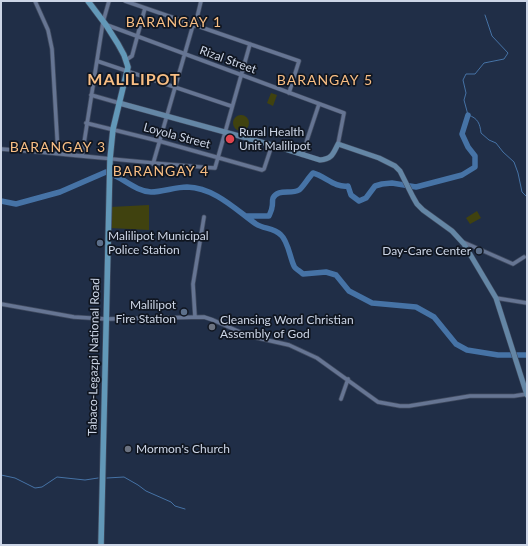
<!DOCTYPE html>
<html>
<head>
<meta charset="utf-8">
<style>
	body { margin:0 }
	#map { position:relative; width:528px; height:546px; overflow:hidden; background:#202e47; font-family:Lato,sans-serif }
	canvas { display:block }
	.frame { position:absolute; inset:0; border:2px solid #ccd5e6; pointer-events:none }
</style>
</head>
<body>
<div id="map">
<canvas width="528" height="546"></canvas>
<div class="frame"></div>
</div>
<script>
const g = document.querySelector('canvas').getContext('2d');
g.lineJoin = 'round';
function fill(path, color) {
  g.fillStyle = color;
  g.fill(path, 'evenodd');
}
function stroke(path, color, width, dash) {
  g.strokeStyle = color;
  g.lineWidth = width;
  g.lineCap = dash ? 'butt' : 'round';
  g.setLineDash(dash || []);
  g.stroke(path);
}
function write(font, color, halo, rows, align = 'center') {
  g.font = font + ' Lato,sans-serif';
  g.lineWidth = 3.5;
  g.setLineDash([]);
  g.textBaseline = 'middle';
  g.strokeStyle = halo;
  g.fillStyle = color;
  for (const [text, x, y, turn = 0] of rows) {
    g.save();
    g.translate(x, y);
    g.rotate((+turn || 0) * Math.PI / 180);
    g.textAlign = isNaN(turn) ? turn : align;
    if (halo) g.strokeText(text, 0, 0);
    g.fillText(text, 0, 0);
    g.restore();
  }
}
fill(new Path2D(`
	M 271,93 L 277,95 L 273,106 L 267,103 Z
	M233 123a8 8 0 1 1 16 0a8 8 0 1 1-16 0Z
	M 149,205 L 149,230 L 110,228 L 110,207 Z
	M 477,211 L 481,218 L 470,224 L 466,218 Z`), '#40420f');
stroke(new Path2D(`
	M 485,15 L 492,36 L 508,53 L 504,59 L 484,63 L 475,74 L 466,74 L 463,80 L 466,93 L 464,100 L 468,115 C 478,118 480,124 481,133 L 489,140 L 496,143 L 503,152 L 514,162 L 518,173 L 522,192 L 527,197
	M 1,475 L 15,478 L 35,488 L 42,487 L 57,477 L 85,480 L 98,478
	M 107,478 L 124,477 L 138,485 L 146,491 L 171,502 L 175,506 L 185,509`), '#4673a6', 1);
stroke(new Path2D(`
	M 1,201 L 16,204 L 60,192 L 106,172 C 122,176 134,191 151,192 C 163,192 175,187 187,187 C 215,188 235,209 256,224 C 264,229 274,228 281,235 C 288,241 290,258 294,266 C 295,269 300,271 303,274 L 326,272 L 336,275 L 349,291 L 372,303 L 416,307 L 434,317 L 456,344 L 467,350 L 498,355 L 527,355
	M 246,216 L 269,216 C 270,213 272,210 272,207 C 273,204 272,201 273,198 C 278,188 291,195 299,190 C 303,187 308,178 313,173 C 325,176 335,188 348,186 L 351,195 L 359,201 L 366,198 L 375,186 L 382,184 L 392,183 L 416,187 L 462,175 L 475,167 L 475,156 L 468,147 L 462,134 L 468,115`), '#4673a6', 5.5);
const street = new Path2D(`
	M 35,1 L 48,30 L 52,49 L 58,153
	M 125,1 L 299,61 L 289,93
	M 107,25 L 344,113 L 338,144
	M 195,26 L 201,1
	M 126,60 L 132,56 L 145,8
	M 97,61 L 231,106
	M 91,95 L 119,103
	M 86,123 L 159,141 L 262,170 L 264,169 L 272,145
	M 1,149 C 72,154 143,163 215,168 L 250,44
	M 302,155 L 319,104
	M 82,156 L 103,22 L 109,1
	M 153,164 L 193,25
	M 463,242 L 513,264 L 524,257
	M 496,298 L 527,303
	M 1,304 L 74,317 L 106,319 L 204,317 L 213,320 L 249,336 L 289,345 L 317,358 L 378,402 L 400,406 L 409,406 L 470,396 L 514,396 L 527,394
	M 195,317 L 193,284 L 204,217
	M 341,399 L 348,379`);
const secondary = new Path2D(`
	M 119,103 L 272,145 L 320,160 C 332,159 333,154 338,144 L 379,158 L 395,166 L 400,171 L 413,197 L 417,204 L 423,210 L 452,231 L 464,244 L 496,298 L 527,395`);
const primary = new Path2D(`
	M 88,1 L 106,25 L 118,44 L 124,55 L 128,67 L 113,129 L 110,159 L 101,545`);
stroke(street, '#404b60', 5);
stroke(secondary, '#404b60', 6);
stroke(primary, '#404b60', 7);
stroke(street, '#667593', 3.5);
stroke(secondary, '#6486a5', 5);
stroke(primary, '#6298b8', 5.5);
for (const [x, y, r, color] of [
	[230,139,5,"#e0444e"],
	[100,243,4,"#5c6f8a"],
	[479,251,4,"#5c6f8a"],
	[184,312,4,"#5c6f8a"],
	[212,327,4,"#6b7280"],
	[128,449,4,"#6b7280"]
]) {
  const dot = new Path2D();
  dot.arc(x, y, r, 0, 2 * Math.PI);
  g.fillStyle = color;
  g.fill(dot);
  stroke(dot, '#101621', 1.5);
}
write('12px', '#ccd5e6', '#101621', [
	["Rizal Street",228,60,20],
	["Loyola Street",177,136,15],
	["Tabaco-Legazpi National Road",94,357,-89]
]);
write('12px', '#ccd5e6', '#101621', [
	["Rural Health",239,132],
	["Unit Malilipot",239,146],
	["Malilipot Municipal",108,236],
	["Police Station",108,250],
	["Day-Care Center",471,251,"right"],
	["Malilipot",176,305,"right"],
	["Fire Station",176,319,"right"],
	["Cleansing Word Christian",220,320],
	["Assembly of God",220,334],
	["Mormon's Church",136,449]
], 'left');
g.letterSpacing = '1px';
write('14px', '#f8be84', '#101621', [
	["BARANGAY 1",174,22],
	["BARANGAY 5",325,80],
	["BARANGAY 3",58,147],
	["BARANGAY 4",161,171]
]);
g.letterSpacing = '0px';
g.letterSpacing = '1px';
write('bold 16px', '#f8be84', '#101621', [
	["MALILIPOT",134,80]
]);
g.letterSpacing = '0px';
</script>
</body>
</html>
